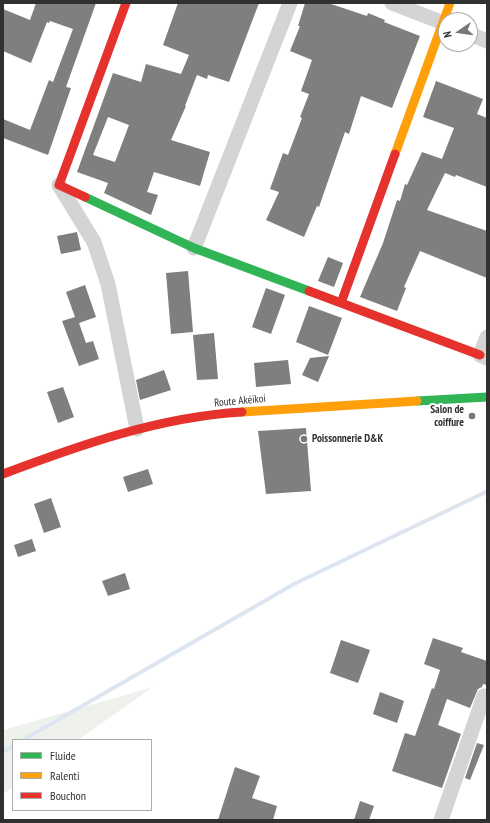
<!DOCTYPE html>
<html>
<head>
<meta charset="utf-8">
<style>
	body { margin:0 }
	#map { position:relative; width:490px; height:823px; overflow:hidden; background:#fff; font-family:"PT Sans Narrow",sans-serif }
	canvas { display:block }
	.frame { position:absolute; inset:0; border:4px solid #303030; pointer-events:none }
	.legend { position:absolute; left:12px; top:739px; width:140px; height:72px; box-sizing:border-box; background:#fff; border:1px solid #acacac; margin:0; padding:5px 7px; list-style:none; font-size:12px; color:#303030 }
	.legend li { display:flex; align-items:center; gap:8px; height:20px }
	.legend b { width:20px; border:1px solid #acacac }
	.north { position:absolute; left:438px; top:12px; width:40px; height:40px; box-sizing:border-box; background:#fff; border:1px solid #acacac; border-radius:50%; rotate:257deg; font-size:11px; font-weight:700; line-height:16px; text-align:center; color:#303030 }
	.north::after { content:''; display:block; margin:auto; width:14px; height:18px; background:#787878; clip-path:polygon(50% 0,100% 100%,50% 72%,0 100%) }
</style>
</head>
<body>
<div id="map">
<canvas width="490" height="823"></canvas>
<div class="frame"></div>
<ul class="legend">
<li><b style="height:5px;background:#30b455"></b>Fluide</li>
<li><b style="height:5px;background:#ff9f0a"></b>Ralenti</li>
<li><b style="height:5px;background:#e5322d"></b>Bouchon</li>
</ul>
<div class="north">N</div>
</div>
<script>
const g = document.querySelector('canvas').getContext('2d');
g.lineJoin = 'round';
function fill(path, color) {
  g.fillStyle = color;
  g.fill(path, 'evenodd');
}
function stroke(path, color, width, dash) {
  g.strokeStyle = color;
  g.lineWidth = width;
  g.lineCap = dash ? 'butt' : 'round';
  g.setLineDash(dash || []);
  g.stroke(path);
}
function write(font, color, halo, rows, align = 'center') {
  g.font = font + ' "PT Sans Narrow",sans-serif';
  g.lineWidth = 4;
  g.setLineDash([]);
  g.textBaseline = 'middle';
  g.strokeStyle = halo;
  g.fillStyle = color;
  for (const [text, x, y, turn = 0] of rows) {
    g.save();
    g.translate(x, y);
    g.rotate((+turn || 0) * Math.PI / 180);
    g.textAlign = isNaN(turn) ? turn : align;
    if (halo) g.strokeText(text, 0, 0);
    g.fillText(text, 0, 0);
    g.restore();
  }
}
fill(new Path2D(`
	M 153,687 L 78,740 L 13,740 L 13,787 L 3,794 L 3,730 Z`), '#eff2ec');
stroke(new Path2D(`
	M 23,740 L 294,584 L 486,492
	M 3,752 L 13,746`), '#dde6f0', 4);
fill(new Path2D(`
	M 36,3 L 96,3 L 66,87 L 71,88 L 48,155 L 3,138 L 3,119 L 30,130 L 49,80 L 53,82 L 73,29 L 50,21 L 49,23 L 47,22 L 31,63 L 3,51 L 3,9 L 30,20 Z
	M 178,3 L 259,3 L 229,82 L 208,75 L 207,79 L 197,75 L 185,106 L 186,106 L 171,140 L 210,152 L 200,186 L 154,172 L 147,192 L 158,195 L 151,215 L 104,193 L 108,183 L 77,172 L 113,73 L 141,82 L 146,64 L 181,74 L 189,55 L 163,45 ZM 108,117 L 129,125 L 115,162 L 93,155 Z
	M 305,3 L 328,3 L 367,16 L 368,13 L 385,20 L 384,22 L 420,36 L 392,108 L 361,96 L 349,134 L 345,132 L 319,207 L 317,206 L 304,237 L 266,220 L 279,192 L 270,189 L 283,153 L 288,155 L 302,118 L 300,117 L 309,94 L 301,91 L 312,60 L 290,51 L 300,26 L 298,26 Z
	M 436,81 L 483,99 L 477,114 L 487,118 L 487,187 L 456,175 L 455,177 L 445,173 L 427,210 L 487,231 L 487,278 L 420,251 L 404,287 L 406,288 L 397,311 L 360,297 L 383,243 L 397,200 L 400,201 L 405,184 L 407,185 L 422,152 L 442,159 L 454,128 L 423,117 Z
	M 77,232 L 81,250 L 61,254 L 57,236 Z
	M 328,257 L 343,263 L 334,287 L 318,281 Z
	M 188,271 L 193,332 L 171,334 L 166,273 Z
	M 85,285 L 96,317 L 79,323 L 86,343 L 93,341 L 99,359 L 79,366 L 62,321 L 75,317 L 66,292 Z
	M 266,288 L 285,295 L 271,334 L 252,327 Z
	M 309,306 L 342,318 L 328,355 L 296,342 Z
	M 214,333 L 218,379 L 197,380 L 193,335 Z
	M 329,356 L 318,382 L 302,375 L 310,358 Z
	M 288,360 L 291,384 L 256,387 L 254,363 Z
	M 164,370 L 171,390 L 140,400 L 136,380 Z
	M 63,387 L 74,417 L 58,423 L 47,392 Z
	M 306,428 L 311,491 L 266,494 L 258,431 Z
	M 148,469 L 153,484 L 128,492 L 123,477 Z
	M 51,498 L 61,527 L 44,533 L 34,504 Z
	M 32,539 L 36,551 L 18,557 L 14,545 Z
	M 125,573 L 130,589 L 108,596 L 102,581 Z
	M 433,638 L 463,648 L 461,652 L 487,661 L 487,685 L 483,684 L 482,687 L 478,689 L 470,708 L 447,699 L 438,725 L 461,734 L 442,788 L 392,771 L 405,733 L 415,736 L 432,688 L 434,689 L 440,670 L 424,664 Z
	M 341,640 L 370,650 L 358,683 L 330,673 Z
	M 380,692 L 404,701 L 397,723 L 373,714 Z
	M 477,743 L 484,745 L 470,780 L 465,778 Z
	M 235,767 L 260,776 L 252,798 L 277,806 L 273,820 L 218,820 Z
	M 360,801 L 374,806 L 369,820 L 354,820 Z`), '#7f7f7f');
stroke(new Path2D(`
	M 392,3 L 446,24
	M 470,34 L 487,41
	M 59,185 L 94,242 L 108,284 L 137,429
	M 194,248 L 290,3
	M 487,337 L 480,355 L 487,358
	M 441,820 L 484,696`), '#d4d4d4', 15);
stroke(new Path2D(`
	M 85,197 L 194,248 L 309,291
	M 417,401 L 487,397`), '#30b455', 9);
stroke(new Path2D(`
	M 395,154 L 450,3
	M 242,412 L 417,401`), '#ff9f0a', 9);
stroke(new Path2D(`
	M 85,197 L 59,185 L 126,3
	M 309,291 L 480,355
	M 341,303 L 395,154
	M 3,474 C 80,445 159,417 242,412`), '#e5322d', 9);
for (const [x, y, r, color] of [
	[472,416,4,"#787878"],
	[304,439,4,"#787878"]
]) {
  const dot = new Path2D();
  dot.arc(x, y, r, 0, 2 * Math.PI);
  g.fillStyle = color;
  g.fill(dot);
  stroke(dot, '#fff', 1.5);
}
write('11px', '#303030', '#fff', [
	["Route Akéikoi",240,401,-5]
]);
write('bold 11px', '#303030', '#fff', [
	["Salon de",464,410],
	["coiffure",464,423],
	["Poissonnerie D&K",312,439,"left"]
], 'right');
</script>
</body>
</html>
